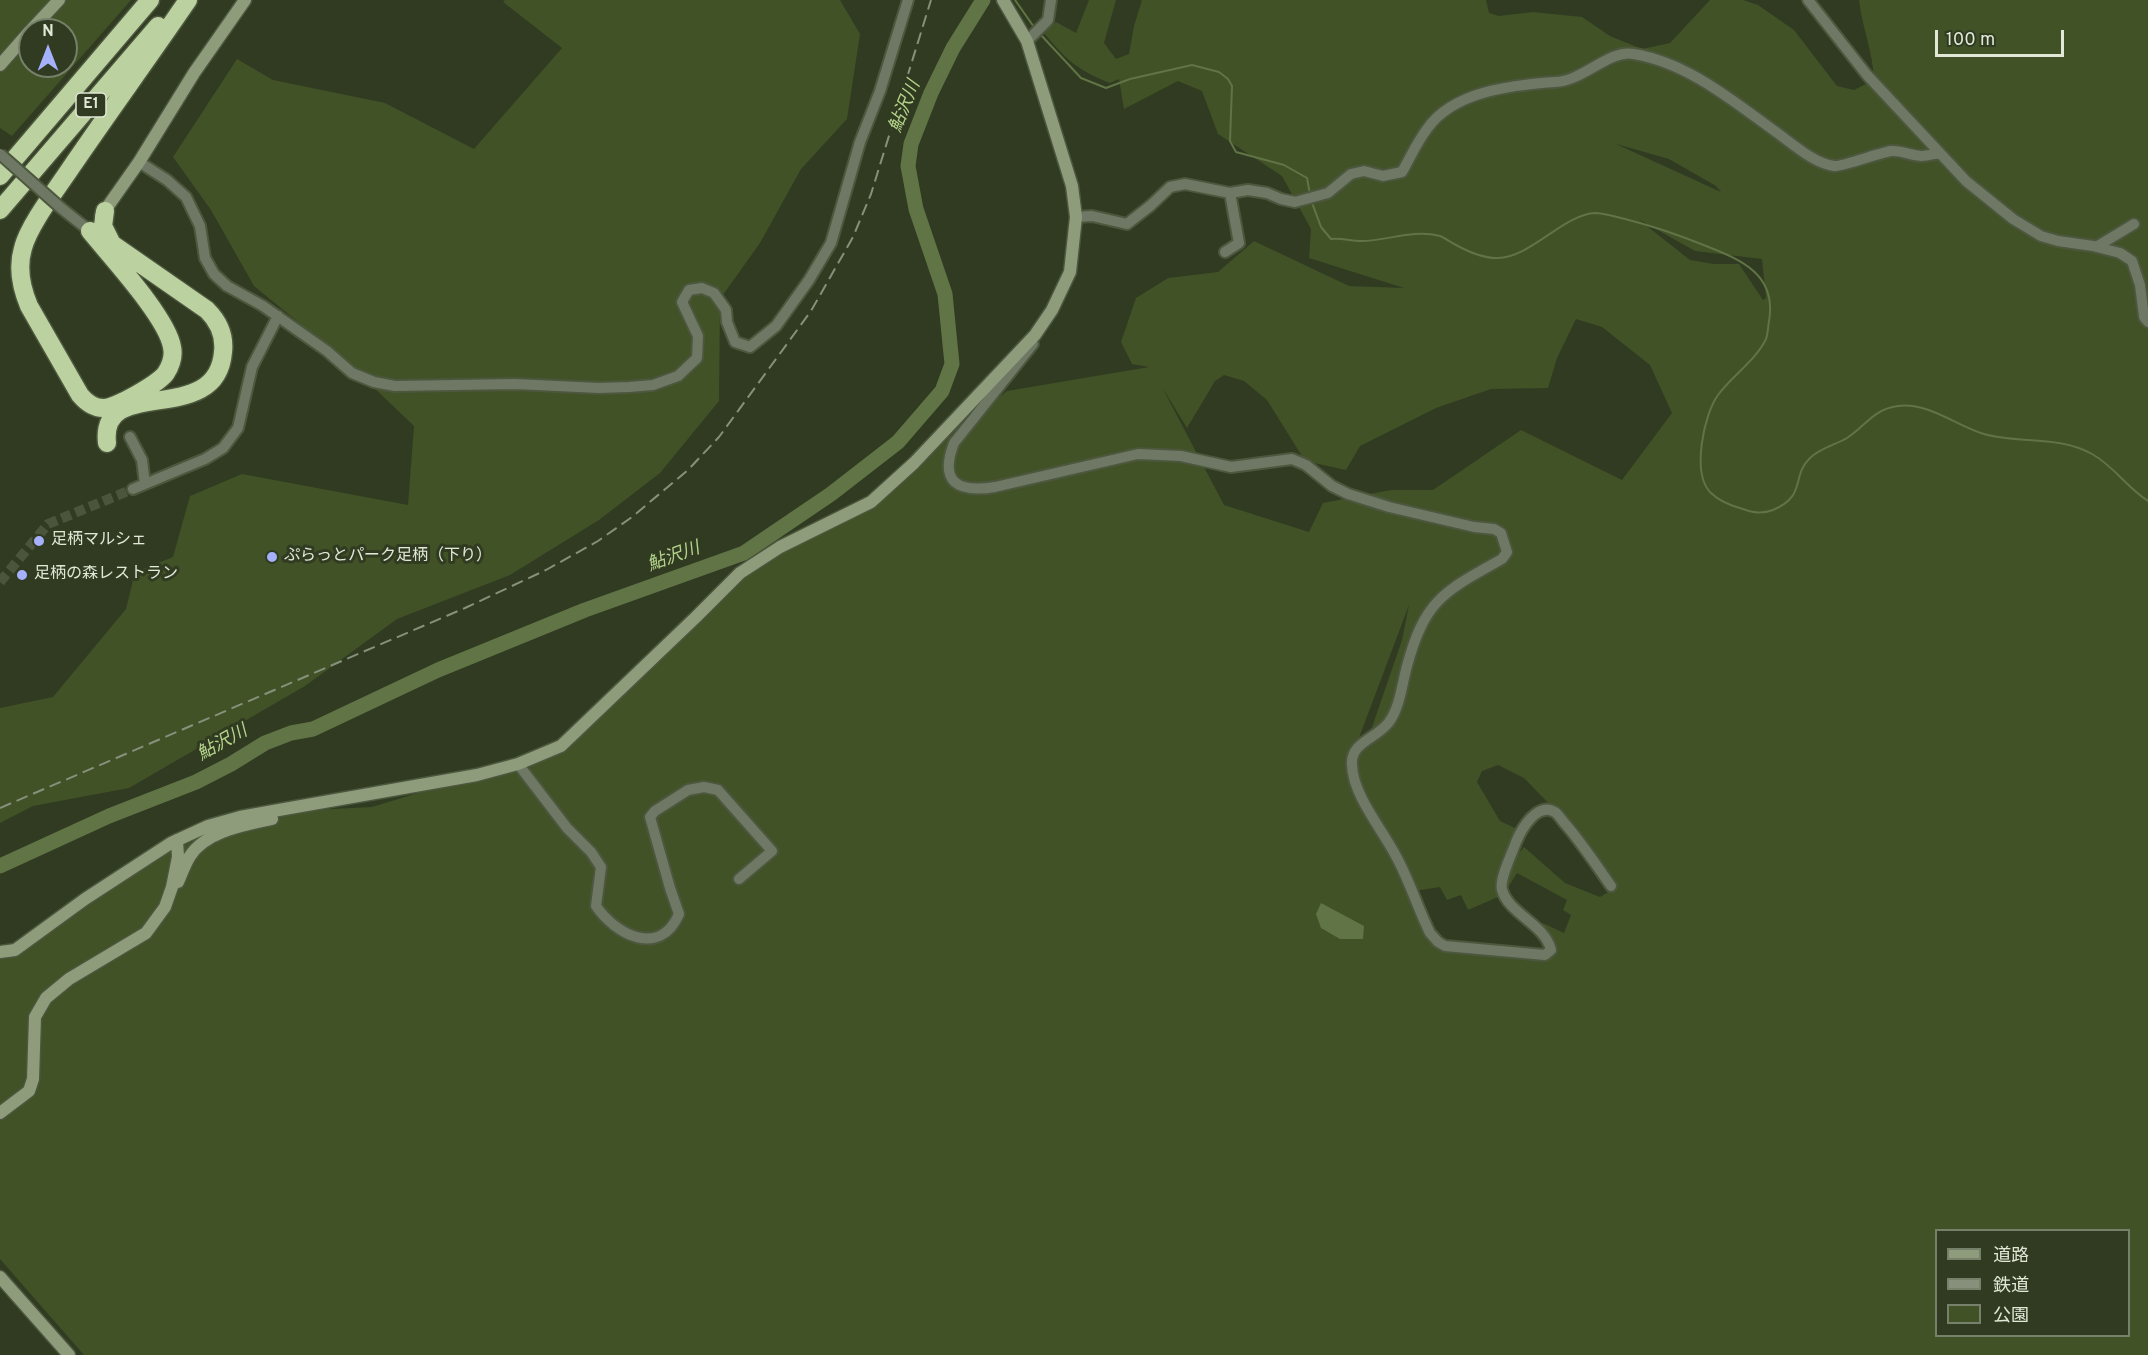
<!DOCTYPE html>
<html>
<head>
<meta charset="utf-8">
<style>
	body { margin:0 }
	#map { position:relative; width:2148px; height:1355px; overflow:hidden; background:#303b21; font-family:Overpass,"Noto Sans JP",sans-serif }
	canvas { display:block }
	.legend { position:absolute; left:1935px; top:1229px; width:195px; height:108px; box-sizing:border-box; background:#303b21; border:2px solid #77806a; margin:0; padding:8px 10px; list-style:none; font-size:18px; color:#e1e8d8 }
	.legend li { display:flex; align-items:center; gap:12px; height:30px }
	.legend b { width:30px; border:2px solid #77806a }
	.north { position:absolute; left:18px; top:18px; width:60px; height:60px; box-sizing:border-box; background:#303b21; border:2px solid #77806a; border-radius:50%; rotate:0deg; font-size:16px; font-weight:700; line-height:24px; text-align:center; color:#e1e8d8 }
	.north::after { content:''; display:block; margin:auto; width:21px; height:27px; background:#a6b1fc; clip-path:polygon(50% 0,100% 100%,50% 72%,0 100%) }
	.scale { position:absolute; left:1935px; top:30px; width:129px; height:27px; box-sizing:border-box; border:3px solid #e1e8d8; border-top:0; padding-left:8px; font-size:18px; line-height:21px; white-space:nowrap; color:#e1e8d8; -webkit-text-stroke:4px #303b21; paint-order:stroke }
</style>
</head>
<body>
<div id="map">
<canvas width="2148" height="1355"></canvas>
<ul class="legend">
<li><b style="height:8px;background:#8e9c7c"></b>道路</li>
<li><b style="height:8px;background:#87907b"></b>鉄道</li>
<li><b style="height:16px;background:#415227"></b>公園</li>
</ul>
<div class="north">N</div>
<div class="scale">100 m</div>
</div>
<script>
const g = document.querySelector('canvas').getContext('2d');
g.lineJoin = 'round';
function fill(path, color) {
  g.fillStyle = color;
  g.fill(path, 'evenodd');
}
function stroke(path, color, width, dash) {
  g.strokeStyle = color;
  g.lineWidth = width;
  g.lineCap = dash ? 'butt' : 'round';
  g.setLineDash(dash || []);
  g.stroke(path);
}
function write(font, color, halo, rows, align = 'center') {
  g.font = font + ' Overpass,"Noto Sans JP",sans-serif';
  g.lineWidth = 6;
  g.setLineDash([]);
  g.textBaseline = 'middle';
  g.strokeStyle = halo;
  g.fillStyle = color;
  for (const [text, x, y, turn = 0] of rows) {
    g.save();
    g.translate(x, y);
    g.rotate((+turn || 0) * Math.PI / 180);
    g.textAlign = isNaN(turn) ? turn : align;
    if (halo) g.strokeText(text, 0, 0);
    g.fillText(text, 0, 0);
    g.restore();
  }
}
fill(new Path2D(`
	M 0,0 L 131,0 L 12,136 L 0,128 ZM 30,30 L 66,30 L 66,66 L 30,66 Z
	M 505,0 L 840,0 L 860,34 L 847,119 L 801,169 L 760,243 L 720,299 L 719,401 L 660,473 L 599,520 L 510,575 L 397,619 L 305,686 L 129,788 L 33,806 L 0,823 L 0,708 L 53,697 L 126,609 L 135,572 L 173,557 L 190,496 L 242,474 L 408,505 L 414,426 L 347,362 L 254,286 L 211,210 L 173,157 L 237,59 L 273,80 L 385,103 L 474,149 L 562,48 L 503,2 Z
	M 1089,0 L 1116,0 L 1104,43 L 1116,59 L 1129,54 L 1134,26 L 1142,0 L 1486,0 L 1489,13 L 1499,16 L 1533,12 L 1582,17 L 1610,36 L 1642,49 L 1670,43 L 1710,0 L 1743,0 L 1758,5 L 1794,30 L 1837,86 L 1854,90 L 1874,80 C 1873,52 1862,27 1859,0 L 2148,0 L 2148,1355 L 84,1355 L 0,1259 L 0,950 L 52,923 L 177,840 L 206,845 L 242,818 L 293,811 L 372,807 L 477,775 L 531,764 L 592,716 L 753,565 L 856,509 L 1007,391 L 1149,367 L 1132,364 L 1121,342 L 1136,298 L 1168,278 L 1218,272 L 1254,241 L 1349,286 L 1404,288 L 1309,258 L 1311,229 L 1282,176 L 1218,134 L 1202,91 L 1178,81 L 1124,109 L 1119,79 L 1110,83 C 1075,69 1067,60 1043,32 L 1056,22 L 1076,33 ZM 1616,144 L 1669,159 L 1716,186 L 1721,192 ZM 1638,219 L 1695,251 L 1762,259 L 1766,298 L 1763,300 L 1739,264 L 1714,264 L 1690,260 ZM 1576,319 L 1602,327 L 1650,365 L 1672,413 L 1622,480 L 1521,430 L 1433,490 L 1391,490 L 1323,503 L 1309,532 L 1224,505 L 1162,387 L 1187,428 L 1215,381 L 1224,375 L 1244,381 L 1267,400 L 1305,461 L 1346,470 L 1360,446 L 1436,408 L 1491,389 L 1548,388 L 1557,358 ZM 1409,605 L 1402,640 L 1368,739 L 1354,751 ZM 1498,765 L 1524,778 L 1584,840 L 1616,887 L 1600,897 L 1565,883 L 1524,847 C 1513,860 1507,872 1507,889 L 1517,873 L 1567,900 L 1563,910 L 1571,915 L 1564,933 L 1536,920 L 1531,920 L 1553,954 L 1445,946 L 1422,914 L 1414,891 L 1440,887 L 1447,900 L 1461,895 L 1468,910 L 1498,897 L 1517,829 L 1500,821 L 1477,782 L 1482,771 ZM 1936,1230 L 2128,1230 L 2128,1336 L 1936,1336 Z`), '#415227');
fill(new Path2D(`
	M 1321,903 L 1364,926 L 1363,939 L 1340,939 L 1321,928 L 1316,914 Z`), '#617446');
stroke(new Path2D(`
	M 1015,0 L 1034,27
	M 1040,34 L 1081,78 L 1106,88 L 1130,79 L 1192,65 L 1219,72 L 1228,79 L 1232,86 L 1230,141 L 1236,152 L 1284,165 L 1307,178 L 1310,194
	M 1311,200 L 1321,227 L 1331,239 C 1343,238 1351,241 1361,241 C 1388,241 1412,229 1440,236 C 1445,238 1450,242 1456,245 C 1467,251 1483,258 1496,258 C 1528,260 1564,214 1595,213 C 1605,213 1615,217 1625,219 C 1653,226 1679,235 1706,246 C 1742,260 1777,275 1769,321 C 1768,326 1768,334 1766,339 C 1756,360 1732,376 1718,395 C 1704,414 1691,474 1711,493 C 1719,501 1732,506 1743,509 C 1754,513 1762,514 1773,510 C 1807,496 1791,476 1810,458 C 1820,448 1835,445 1847,438 C 1866,426 1873,409 1898,406 C 1928,402 1957,426 1984,434 C 2019,444 2058,435 2092,454 C 2114,466 2127,488 2148,501`), '#617446', 2);
stroke(new Path2D(`
	M 0,866 L 109,816 L 196,782 L 231,764 L 265,743 L 291,733 L 313,729 L 438,670 L 585,610 L 744,553 L 831,494 L 898,442 L 942,391 L 952,364 L 945,294 L 916,209 L 908,166 L 911,144 L 931,93 L 953,48 L 983,0`), '#617446', 15);
stroke(new Path2D(`
	M 0,582 L 48,524 L 133,489`), '#4b553c', 10, [10, 5]);
const street = new Path2D(`
	M 1808,0 L 1867,75 L 1966,181 L 2013,219 L 2041,236 L 2058,241 L 2093,246 L 2120,253 L 2132,261 L 2140,285 L 2144,317 L 2148,322
	M 1027,41 L 1048,20 L 1051,0
	M 139,162 L 167,180 L 186,197 L 200,226 L 205,258 L 214,274 L 227,286 L 263,306 L 327,351 L 352,373 L 374,382 L 395,386 L 515,384 L 599,388 L 629,387 L 653,385 L 678,376 L 697,358 L 698,336 L 682,302 L 689,290 L 702,288 L 714,293 L 726,310 L 727,322 L 735,342 L 750,347 L 776,326 L 809,280 L 831,243 L 860,142 L 880,91 L 908,0
	M 61,208 L 90,231
	M 1076,217 L 1092,216 L 1127,224 L 1150,206 L 1170,187 L 1185,184 L 1230,193 L 1248,190 L 1267,193 L 1281,199 L 1295,202 L 1328,193 L 1351,174 L 1364,171 L 1383,176 L 1402,172 C 1410,158 1417,142 1427,129 C 1453,91 1513,85 1555,82 C 1584,81 1609,49 1634,54 C 1688,63 1733,101 1776,132 C 1793,144 1813,163 1834,166 C 1841,167 1879,153 1891,151 C 1902,150 1911,156 1922,156 C 1927,156 1934,154 1940,153
	M 2096,247 L 2134,224
	M 1225,252 L 1239,243 L 1230,193
	M 1033,344 L 954,443 C 939,482 957,493 995,487 L 1138,454 L 1181,456 L 1231,467 L 1292,459 L 1306,465 L 1332,486 L 1348,494 L 1389,507 L 1474,527 L 1494,529 L 1501,533 L 1507,552 L 1502,559 C 1445,591 1425,599 1407,666 C 1402,684 1400,707 1389,722 C 1378,738 1350,742 1352,765 C 1353,796 1383,830 1397,858 C 1410,882 1418,909 1430,933 L 1438,942 L 1445,946 L 1545,955 L 1551,950 C 1545,924 1509,914 1502,890 C 1499,879 1512,854 1516,842 C 1521,830 1537,801 1555,812 C 1559,815 1563,822 1567,826 C 1583,845 1597,866 1611,886
	M 130,437 L 142,460 L 145,484
	M 133,489 L 205,459 L 223,448 L 238,428 L 252,367 L 278,316
	M 518,764 L 567,828 L 591,852 L 601,867 L 596,906 C 616,935 660,958 679,914 L 670,888 L 650,817 L 655,811 L 688,790 L 704,787 L 718,790 L 772,851 L 739,879`);
const secondary = new Path2D(`
	M 31,30 L 59,0
	M 0,65 L 30,31
	M 101,216 L 139,162 L 194,73 L 245,0
	M 178,882 C 182,873 185,864 190,856 C 206,831 245,825 272,819
	M 0,952 L 15,950 L 85,899 L 171,843 L 208,826 L 240,817 L 290,808 L 477,775 L 518,764 L 561,746 L 696,617 L 740,573 L 780,547 L 871,502 L 914,463 L 1035,335 L 1052,310 L 1070,272 L 1076,217 L 1072,186 L 1027,41 L 1003,0
	M 0,1113 L 29,1091 L 33,1079 L 35,1017 L 46,998 L 69,979 L 146,933 L 165,907 L 172,887 L 178,857 L 177,840
	M 0,1277 L 69,1355`);
const highway = new Path2D(`
	M 0,176 L 150,0
	M 0,210 L 158,26
	M 105,211 L 103,226 L 112,244 L 207,310 C 219,322 225,335 223,352 C 217,429 99,373 107,443
	M 90,231 C 110,256 167,317 172,347 C 174,356 171,365 166,373 C 159,383 115,409 103,408 C 93,408 86,402 80,395 L 29,306 C 21,287 17,268 23,248 C 29,225 56,190 70,169 C 109,112 149,57 188,0`);
stroke(street, '#4c573e', 14);
stroke(secondary, '#4c573e', 15);
stroke(highway, '#4c573e', 21);
stroke(street, '#6f7864', 10);
stroke(secondary, '#8e9c7c', 12);
stroke(highway, '#bbd1a0', 18);
stroke(new Path2D(`
	M 0,808 L 465,608 L 546,570 L 598,541 L 632,517 L 688,470 L 719,437 L 811,311 L 853,237 L 871,194 L 931,0`), '#87907b', 2, [12, 6]);
const streetBridge = new Path2D(`
	M 0,154 L 61,208`);
stroke(streetBridge, '#4c573e', 14, []);
stroke(streetBridge, '#6f7864', 10);
for (const [x, y, r, color] of [
	[39,541,6,"#a6b1fc"],
	[272,557,6,"#a6b1fc"],
	[22,575,6,"#a6b1fc"]
]) {
  const dot = new Path2D();
  dot.arc(x, y, r, 0, 2 * Math.PI);
  g.fillStyle = color;
  g.fill(dot);
  stroke(dot, '#303b21', 2);
}
for (const [x, y, w] of [
	[91,105,30]
]) {
  const box = new Path2D();
  box.roundRect(x - w / 2, y - 12, w, 24, 4.5);
  g.fillStyle = '#303b21';
  g.fill(box);
  stroke(box, '#e1e8d8', 1.5);
}
write('bold 15px', '#e1e8d8', null, [
	["E1",91,105]
]);
write('16px', '#e1e8d8', '#303b21', [
	["足柄マルシェ",51,541],
	["ぷらっとパーク足柄（下り）",284,557],
	["足柄の森レストラン",34,575]
], 'left');
write('italic 18px', '#b5d38b', '#303b21', [
	["鮎沢川",906,107,-68],
	["鮎沢川",674,558,-20],
	["鮎沢川",223,744,-29]
]);
</script>
</body>
</html>
